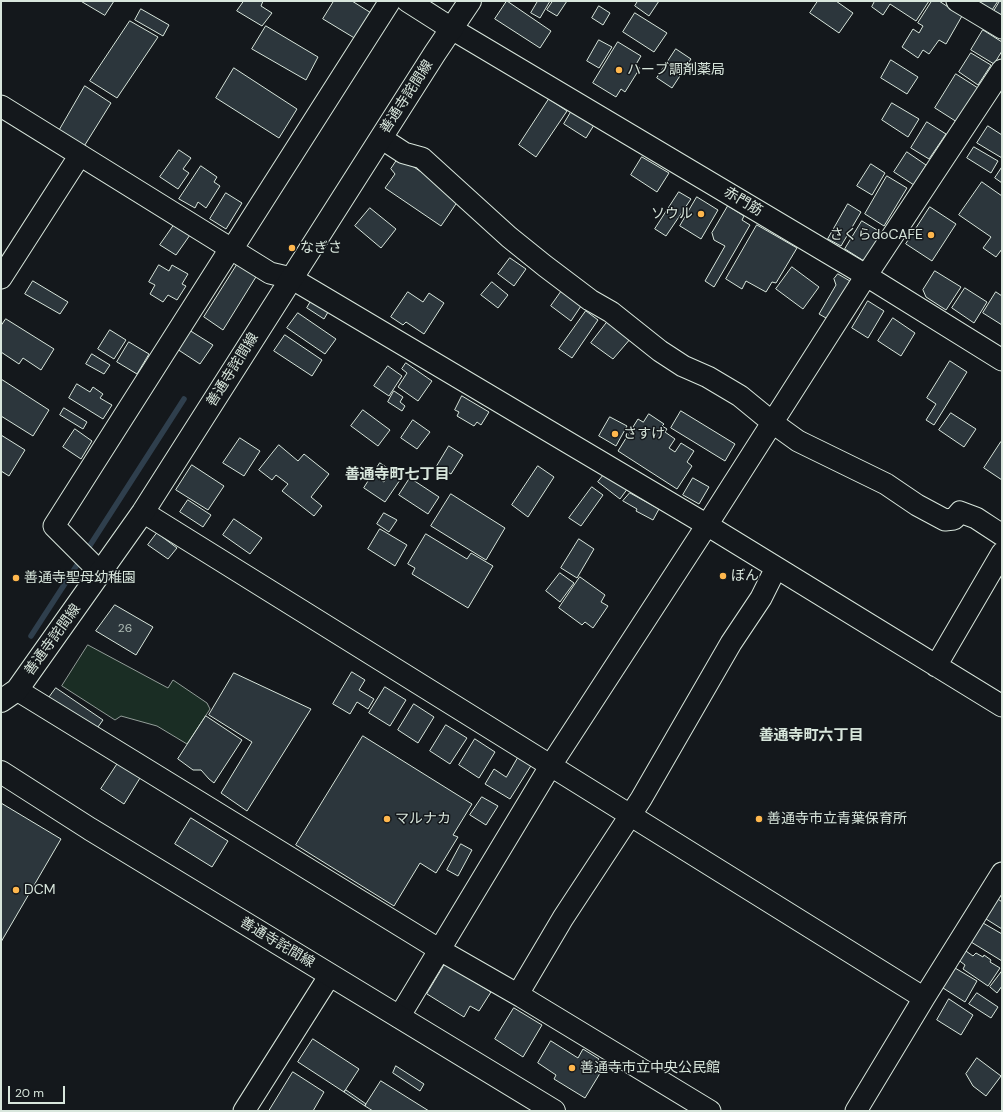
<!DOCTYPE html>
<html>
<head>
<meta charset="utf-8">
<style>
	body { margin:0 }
	#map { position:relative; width:1003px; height:1112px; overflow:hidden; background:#14181c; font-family:"DM Sans",sans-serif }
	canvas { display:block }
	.frame { position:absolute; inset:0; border:2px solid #d8e6dc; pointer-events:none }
	.scale { position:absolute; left:8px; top:1086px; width:57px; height:18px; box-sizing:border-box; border:2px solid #d8e6dc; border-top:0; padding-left:5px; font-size:12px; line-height:14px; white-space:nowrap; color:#d8e6dc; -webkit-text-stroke:3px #14181c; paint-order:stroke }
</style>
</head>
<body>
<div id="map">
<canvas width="1003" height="1112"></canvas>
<div class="frame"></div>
<div class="scale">20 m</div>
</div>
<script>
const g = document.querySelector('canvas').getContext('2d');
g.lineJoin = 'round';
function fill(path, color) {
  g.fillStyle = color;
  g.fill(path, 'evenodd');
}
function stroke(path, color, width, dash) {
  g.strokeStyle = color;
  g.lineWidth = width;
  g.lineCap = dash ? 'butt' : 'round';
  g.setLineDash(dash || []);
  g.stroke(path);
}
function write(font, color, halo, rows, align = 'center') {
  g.font = font + ' "DM Sans","Noto Sans JP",sans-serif';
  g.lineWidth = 3;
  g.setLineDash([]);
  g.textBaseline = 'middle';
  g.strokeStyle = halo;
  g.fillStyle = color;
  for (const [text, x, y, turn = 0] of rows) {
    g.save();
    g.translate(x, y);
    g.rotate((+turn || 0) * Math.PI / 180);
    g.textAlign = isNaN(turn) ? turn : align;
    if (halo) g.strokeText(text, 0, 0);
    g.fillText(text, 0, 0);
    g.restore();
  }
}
const green = new Path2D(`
	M 88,645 L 168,688 L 173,680 L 207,703 L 210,709 L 187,744 L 157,726 L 121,716 L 115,720 L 62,686 Z`);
fill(green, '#1a2d24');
stroke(green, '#939e99', 1);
stroke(new Path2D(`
	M 87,550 L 184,399
	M 31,636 L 77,565`), '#2f3f4d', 5.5);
const building = new Path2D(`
	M 81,1 L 114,1 L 105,15 Z
	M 244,1 L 263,1 L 261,6 L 272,13 L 262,26 L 237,11 Z
	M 334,1 L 352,1 L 376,16 L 361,42 L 323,19 Z
	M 507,1 L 551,31 L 540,48 L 495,19 Z
	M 538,1 L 550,1 L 540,18 L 531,13 Z
	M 553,1 L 567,1 L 557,16 L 547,10 Z
	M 638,1 L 659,1 L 649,16 L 635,6 Z
	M 818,1 L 836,1 L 853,13 L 839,33 L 810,13 Z
	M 875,1 L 929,1 L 916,21 L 890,4 L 883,15 L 872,7 Z
	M 932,1 L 939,1 L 962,16 L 946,44 L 939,40 L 929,54 L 923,50 L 918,58 L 902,47 L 913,29 L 919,33 L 923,26 L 918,23 Z
	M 977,1 L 998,1 L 992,10 Z
	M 1000,1 L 1002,1 L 1002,15 L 994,11 Z
	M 599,6 L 610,13 L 603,25 L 592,18 Z
	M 141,9 L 169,25 L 163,36 L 135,20 Z
	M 635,13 L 667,33 L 654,52 L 623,32 Z
	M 130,21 L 158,37 L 117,98 L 90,81 Z
	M 266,26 L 318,57 L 306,80 L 252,49 Z
	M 983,30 L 1002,42 L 1002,51 L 994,64 L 971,50 Z
	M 599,40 L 612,47 L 599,68 L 587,61 Z
	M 618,42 L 641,56 L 635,66 L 640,68 L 625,92 L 621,89 L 616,97 L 593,83 Z
	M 676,49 L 691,59 L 672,88 L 657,78 Z
	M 971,53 L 991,65 L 978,85 L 959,72 Z
	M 891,60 L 918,77 L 907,94 L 881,78 Z
	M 234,68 L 297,109 L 279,138 L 216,98 Z
	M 956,74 L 978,88 L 957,122 L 935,108 Z
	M 85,86 L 111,103 L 83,148 L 59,131 Z
	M 549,99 L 567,111 L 536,157 L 519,145 Z
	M 892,103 L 919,119 L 908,137 L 882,120 Z
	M 571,112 L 594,125 L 586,138 L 564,124 Z
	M 927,122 L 946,134 L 929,159 L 911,148 Z
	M 988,126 L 1002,135 L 1002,158 L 977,143 Z
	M 974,147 L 998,161 L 991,173 L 967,158 Z
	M 179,150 L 191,158 L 183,169 L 189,173 L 178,189 L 160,177 Z
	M 907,152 L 926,165 L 914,185 L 894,172 Z
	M 399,157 L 460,198 L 441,226 L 385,188 L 395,174 L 391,169 Z
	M 642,157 L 669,173 L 657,192 L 631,175 Z
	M 871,164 L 885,173 L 872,195 L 857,186 Z
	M 201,166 L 217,177 L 214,182 L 220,186 L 206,208 L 198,202 L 195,208 L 179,199 Z
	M 1002,167 L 1002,183 L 995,178 Z
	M 887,176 L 907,188 L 884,226 L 865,214 Z
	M 982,182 L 1002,196 L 1002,249 L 996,257 L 983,248 L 991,237 L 959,215 Z
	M 679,192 L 691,199 L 666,236 L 655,229 Z
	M 226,193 L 242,203 L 226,229 L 210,219 Z
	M 697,197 L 718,210 L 701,239 L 680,226 Z
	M 848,204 L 861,212 L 841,246 L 828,239 Z
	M 728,206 L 744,216 L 742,220 L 750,225 L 714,287 L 705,281 L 725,246 L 714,240 L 712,233 Z
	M 930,207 L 956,224 L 932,261 L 906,244 Z
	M 370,208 L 396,229 L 381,248 L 355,226 Z
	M 862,221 L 882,233 L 864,261 L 845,249 Z
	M 174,225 L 190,235 L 176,255 L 160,245 Z
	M 757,225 L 797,248 L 776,283 L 772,282 L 766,292 L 746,281 L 742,289 L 726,279 Z
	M 510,258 L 526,269 L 514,286 L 498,274 Z
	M 240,260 L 259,272 L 223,330 L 204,317 Z
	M 159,265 L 169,271 L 172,265 L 188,274 L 182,284 L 186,286 L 177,300 L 168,295 L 163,302 L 150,294 L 155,285 L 149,282 Z
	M 792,267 L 819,287 L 803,309 L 776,289 Z
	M 935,271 L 961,287 L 946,310 L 926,297 L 923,290 Z
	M 838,274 L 850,281 L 831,315 L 826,318 L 819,314 L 836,285 L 834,279 Z
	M 33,281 L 68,302 L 60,314 L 25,294 Z
	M 492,282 L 508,295 L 498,308 L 481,295 Z
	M 965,288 L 987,302 L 974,323 L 952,308 Z
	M 563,289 L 583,303 L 571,321 L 551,306 Z
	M 408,292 L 423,302 L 429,293 L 444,303 L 424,334 L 406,322 L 403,325 L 391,317 Z
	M 996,292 L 1002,296 L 1002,325 L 983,313 Z
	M 314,296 L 331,307 L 324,319 L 307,308 Z
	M 868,301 L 884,311 L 868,338 L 852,328 Z
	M 586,311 L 598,320 L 572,358 L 559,349 Z
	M 298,313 L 336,339 L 325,354 L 287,328 Z
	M 893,318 L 915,333 L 901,356 L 878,341 Z
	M 6,319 L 54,349 L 41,370 L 23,358 L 19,364 L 1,352 L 1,326 Z
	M 608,321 L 631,338 L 613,359 L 591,343 Z
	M 110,330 L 126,340 L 114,359 L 98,349 Z
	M 189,330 L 213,345 L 200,364 L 177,349 Z
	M 285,335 L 322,360 L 312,376 L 274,351 Z
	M 129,342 L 149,354 L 137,374 L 117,362 Z
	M 92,354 L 110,365 L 104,374 L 86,364 Z
	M 950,361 L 967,372 L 934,425 L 926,420 L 936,404 L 927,398 Z
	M 406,363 L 432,381 L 418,401 L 398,387 L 407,373 L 402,369 Z
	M 388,366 L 402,376 L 389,396 L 374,386 Z
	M 1,379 L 49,410 L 33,436 L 1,416 Z
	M 77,384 L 90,392 L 93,387 L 103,394 L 100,398 L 112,405 L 103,419 L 69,398 Z
	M 394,391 L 403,397 L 400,402 L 405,406 L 402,411 L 388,402 Z
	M 462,396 L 489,412 L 481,425 L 477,422 L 474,426 L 457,416 L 459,412 L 455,410 Z
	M 64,408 L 87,422 L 83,429 L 60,415 Z
	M 363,410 L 390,430 L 378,446 L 351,426 Z
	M 681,411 L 735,444 L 725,461 L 671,428 Z
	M 951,413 L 976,429 L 964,447 L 939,430 Z
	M 649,414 L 664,424 L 662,426 L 667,429 L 665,432 L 675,439 L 669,448 L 675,452 L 681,443 L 694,451 L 687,462 L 692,466 L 677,489 L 618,451 L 638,419 L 643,422 Z
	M 610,417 L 627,426 L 616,446 L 599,436 Z
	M 413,420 L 430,432 L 417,449 L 401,438 Z
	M 75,429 L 92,441 L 81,459 L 63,447 Z
	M 1,435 L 25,450 L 9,476 L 1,471 Z
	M 240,438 L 260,451 L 244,476 L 223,463 Z
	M 1001,442 L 1002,443 L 1002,480 L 984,468 Z
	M 279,445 L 298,461 L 304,454 L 329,474 L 311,497 L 322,506 L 314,516 L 282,491 L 288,484 L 276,475 L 272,480 L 259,470 Z
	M 449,446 L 463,455 L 451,474 L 437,466 Z
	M 380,463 L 389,469 L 381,480 L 384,482 L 390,473 L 400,480 L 385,502 L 364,488 Z
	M 192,465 L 224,486 L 208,510 L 176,490 Z
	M 538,466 L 554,477 L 528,517 L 512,505 Z
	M 606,472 L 628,488 L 620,499 L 598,482 Z
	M 410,478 L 439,497 L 428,514 L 399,495 Z
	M 693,478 L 709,487 L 699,504 L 683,495 Z
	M 592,487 L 603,495 L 581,526 L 569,518 Z
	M 630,493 L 659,509 L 653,520 L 636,511 L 637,509 L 623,501 Z
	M 451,494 L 505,528 L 486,560 L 431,526 Z
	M 188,500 L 211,515 L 203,527 L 180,512 Z
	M 384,513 L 397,520 L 389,532 L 377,524 Z
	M 234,519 L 262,538 L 250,554 L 223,535 Z
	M 380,529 L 407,545 L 395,566 L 368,549 Z
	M 157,533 L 177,548 L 168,559 L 148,545 Z
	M 426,534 L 467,559 L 471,553 L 493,566 L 468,608 L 412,574 L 415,568 L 408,564 Z
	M 579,539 L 594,549 L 577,578 L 561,568 Z
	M 560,573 L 574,583 L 560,602 L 546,591 Z
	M 580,577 L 605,595 L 601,602 L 608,606 L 593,628 L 585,622 L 582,625 L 559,608 Z
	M 115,605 L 153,627 L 136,655 L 96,631 Z
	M 352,672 L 365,680 L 359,690 L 374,699 L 368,709 L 357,702 L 350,714 L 333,704 Z
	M 234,673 L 311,709 L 247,811 L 221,793 L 252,742 L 209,715 Z
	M 385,687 L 406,700 L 390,726 L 369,713 Z
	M 56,688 L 103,720 L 95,731 L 48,699 Z
	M 414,704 L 434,717 L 418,743 L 398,730 Z
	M 206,716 L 242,740 L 214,783 L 209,779 L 201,770 L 193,770 L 178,759 Z
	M 446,725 L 467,738 L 450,764 L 430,751 Z
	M 363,736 L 472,804 L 453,835 L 458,837 L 436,873 L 420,863 L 394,906 L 296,845 Z
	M 475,739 L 495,752 L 479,778 L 459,765 Z
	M 519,756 L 532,764 L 510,799 L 485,784 L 494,769 L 506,777 Z
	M 118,763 L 140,778 L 124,804 L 101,789 Z
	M 482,797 L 498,806 L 486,825 L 470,815 Z
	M 1,803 L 61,839 L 1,942 Z
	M 191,818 L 228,841 L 212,867 L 175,844 Z
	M 461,844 L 472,850 L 458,876 L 447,870 Z
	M 998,899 L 1002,902 L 1002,929 L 986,919 Z
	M 983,923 L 1002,934 L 1002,961 L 971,942 Z
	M 963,949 L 973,956 L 976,953 L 983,957 L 984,955 L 991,960 L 990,962 L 1000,968 L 988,986 L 963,969 L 965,965 L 957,959 Z
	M 445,964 L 491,992 L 479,1011 L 470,1006 L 464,1017 L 427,994 Z
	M 955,968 L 977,981 L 965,1002 L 943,988 Z
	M 1002,971 L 1002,986 L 997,993 L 990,987 Z
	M 977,993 L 998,1007 L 991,1018 L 969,1004 Z
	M 949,999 L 973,1015 L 961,1035 L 937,1020 Z
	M 514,1008 L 542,1025 L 523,1057 L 495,1039 Z
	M 313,1039 L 359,1069 L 344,1092 L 298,1062 Z
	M 551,1041 L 578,1058 L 583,1049 L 599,1059 L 595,1066 L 602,1070 L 585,1098 L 554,1079 L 556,1075 L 538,1063 Z
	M 977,1058 L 1001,1076 L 986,1096 L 973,1086 L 966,1074 Z
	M 396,1066 L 424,1084 L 420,1091 L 393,1073 Z
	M 293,1072 L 324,1092 L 313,1111 L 269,1111 Z
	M 381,1081 L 429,1111 L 373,1111 L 365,1106 Z
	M 346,1090 L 366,1104 L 365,1106 L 344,1092 Z`);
fill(building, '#2c363c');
stroke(building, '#d8e6dc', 1);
const minor = new Path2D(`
	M 957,1 L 1002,28
	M 452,29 L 862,273 L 1002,360
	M 1,106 L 270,273 L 291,278 L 707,525 L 1002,706
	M 381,138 L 404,153 L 422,158 L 509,237 L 545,266 L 590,300 L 611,312 L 660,351 L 683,366 L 708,377 L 740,396 L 773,423 L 798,441 L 886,484 L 917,505 L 945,520 L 954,519 L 960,512 L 976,518 L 1002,535
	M 1,278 L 80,155
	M 143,512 L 924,998
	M 101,573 L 54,526 L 230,249 L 236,243 L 390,1
	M 936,666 L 1002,553
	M 17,690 L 440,950 L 522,997 L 710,1111
	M 518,994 L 563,918 L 641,799 L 731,643 L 761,598 L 776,568
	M 399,1017 L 551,765 L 707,525 L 862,282 L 1002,70
	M 244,1111 L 330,975
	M 856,1111 L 924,998 L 1002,873`);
const major = new Path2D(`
	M 408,1 L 452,29
	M 1,701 L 17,690 L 143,512 L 435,53 L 470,1
	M 1,772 L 90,829 L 554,1111`);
stroke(minor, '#d8e6dc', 23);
stroke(major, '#d8e6dc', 24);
stroke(minor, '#14181c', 21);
stroke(major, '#14181c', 22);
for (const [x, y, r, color] of [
	[619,70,4,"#ffb74d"],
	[701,214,4,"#ffb74d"],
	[931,235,4,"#ffb74d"],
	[292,248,4,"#ffb74d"],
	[615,434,4,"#ffb74d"],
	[723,576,4,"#ffb74d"],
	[16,578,4,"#ffb74d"],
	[387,819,4,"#ffb74d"],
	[759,819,4,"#ffb74d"],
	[16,890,4,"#ffb74d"],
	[572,1068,4,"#ffb74d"]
]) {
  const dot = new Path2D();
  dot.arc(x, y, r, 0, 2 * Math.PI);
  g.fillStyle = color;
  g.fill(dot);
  stroke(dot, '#14181c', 1.5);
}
write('12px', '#adbab4', null, [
	["26",125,629]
]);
write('14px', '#d8e6dc', '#14181c', [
	["ハーブ調剤薬局",627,70],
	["ソウル",693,214,"right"],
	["さくらdoCAFE",923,235,"right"],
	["なぎさ",300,248],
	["さすけ",623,434],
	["ぼん",731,576],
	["善通寺聖母幼稚園",24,578],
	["マルナカ",395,819],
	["善通寺市立青葉保育所",767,819],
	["DCM",24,890],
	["善通寺市立中央公民館",580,1068]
], 'left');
write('14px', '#d8e6dc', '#14181c', [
	["善通寺詫間線",407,97,-57],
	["赤門筋",743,202,31],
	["善通寺詫間線",233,370,-58],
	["善通寺詫間線",53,640,-54],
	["善通寺詫間線",277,943,31]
]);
write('bold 15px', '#d8e6dc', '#14181c', [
	["善通寺町七丁目",397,475],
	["善通寺町六丁目",811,736]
]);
</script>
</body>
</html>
